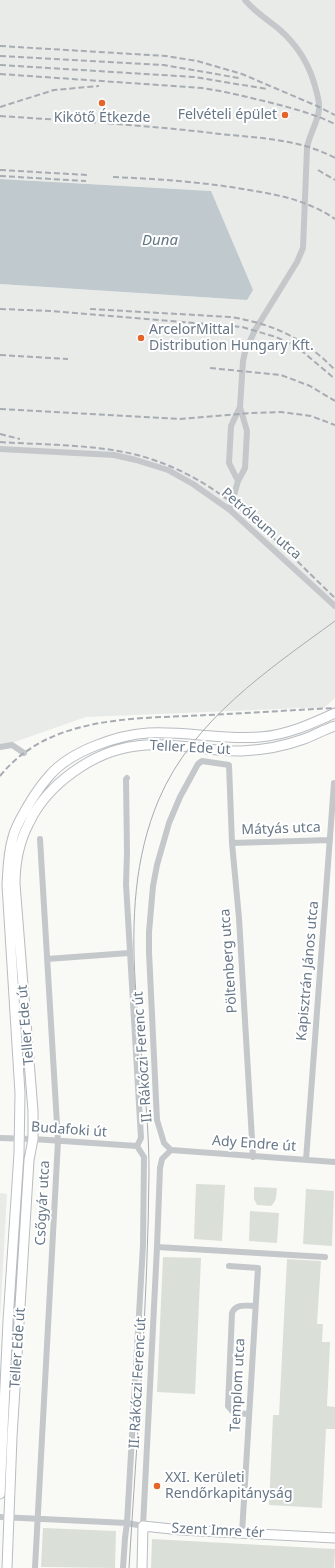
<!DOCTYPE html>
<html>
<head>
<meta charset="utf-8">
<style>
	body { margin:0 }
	canvas { display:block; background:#f9f9f6 }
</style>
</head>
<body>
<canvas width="335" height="1568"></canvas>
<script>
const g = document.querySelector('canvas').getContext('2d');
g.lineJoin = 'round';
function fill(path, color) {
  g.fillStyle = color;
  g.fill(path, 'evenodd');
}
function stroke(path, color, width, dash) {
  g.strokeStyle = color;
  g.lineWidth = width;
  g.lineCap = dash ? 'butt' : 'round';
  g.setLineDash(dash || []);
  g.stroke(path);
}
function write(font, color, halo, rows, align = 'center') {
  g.font = font + ' "Noto Sans",sans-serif';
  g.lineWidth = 4;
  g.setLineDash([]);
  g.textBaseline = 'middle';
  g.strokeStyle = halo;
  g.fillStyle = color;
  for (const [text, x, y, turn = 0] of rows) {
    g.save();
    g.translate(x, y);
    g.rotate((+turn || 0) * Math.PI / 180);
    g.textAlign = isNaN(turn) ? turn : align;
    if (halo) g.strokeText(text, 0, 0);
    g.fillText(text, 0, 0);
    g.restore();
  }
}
fill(new Path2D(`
	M 0,0 L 335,0 L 335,698 L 324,708 L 302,708 L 86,717 L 0,747 L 0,284 L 247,300 L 211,191 L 0,179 Z
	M 0,1193 L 7,1194 L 0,1320 Z`), '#e9ebe9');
fill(new Path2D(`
	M 196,1184 L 225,1185 L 222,1241 L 194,1239 Z
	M 254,1187 L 277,1188 C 276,1195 277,1201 271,1206 L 257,1205 L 254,1199 Z
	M 306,1189 L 334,1191 L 332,1246 L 303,1244 Z
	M 250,1211 L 279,1213 L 277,1243 L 249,1241 Z
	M 163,1257 L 201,1258 L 195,1394 L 157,1392 Z
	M 287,1259 L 321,1261 L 317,1324 L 323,1324 L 322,1342 L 330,1342 L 327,1406 L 335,1407 L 335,1429 L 326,1429 L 322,1508 L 269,1505 L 273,1415 L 279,1415 Z
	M 43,1528 L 116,1531 L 115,1568 L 41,1567 Z
	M 152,1539 L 335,1549 L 334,1568 L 151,1568 Z`), '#dae0d7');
fill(new Path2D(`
	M 0,179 L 211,191 L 253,290 L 247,300 L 0,284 Z`), '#bfc9ce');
const secondary = new Path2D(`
	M 0,1494 L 8,1321 L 19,1153 L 20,1093 L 7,885 C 8,869 8,853 13,837 C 16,825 23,815 29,804 C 35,794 42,784 50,775 C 71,751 117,735 148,733 C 186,731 223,740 260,737 C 287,735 311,724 335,713
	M 7,1568 L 12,1437 L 29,1160 L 33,1139 L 33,1111 L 15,884 C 15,863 19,842 29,823 C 47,784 94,751 136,746 C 171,741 207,752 242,751 C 263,750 285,746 304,739 C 315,735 325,729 335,726
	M 142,1568 L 143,1526 L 181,1530 L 335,1538`);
stroke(secondary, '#b8bdc2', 11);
stroke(new Path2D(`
	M 0,449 L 114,455 L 136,460 L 168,470 L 193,484 L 230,510 L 335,606
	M 238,481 L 229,463 L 231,426 L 240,407
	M 230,510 L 238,481 L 245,468 L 247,431 L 240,407 L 243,361 L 245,352 L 255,330 L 297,262 L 303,248 L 307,148 C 309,135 317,124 319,110 C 320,102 317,94 315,86 C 309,64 297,45 280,30 C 268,20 255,12 245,0
	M 0,747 L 12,745 L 24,753
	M 127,778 L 126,779 L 127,852 L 126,884 L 141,1138 L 137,1146
	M 232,843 L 330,840
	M 47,959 L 129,953
	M 0,1138 L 33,1139 L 137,1146
	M 171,1150 L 164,1143 L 157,1120 L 149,952 L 149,932 L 153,886 L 157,865 L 169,823 L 180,797 L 198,764 L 202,761 L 229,765 L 232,843 L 239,918 L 253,1157
	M 171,1150 L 335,1162
	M 306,1160 L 334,783
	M 157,1247 L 325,1257
	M 229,1266 L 258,1268 L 242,1533
	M 248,1414 L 234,1413 L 228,1406 L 232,1313 C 236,1303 247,1306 255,1306
	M 0,1517 L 127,1523 L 143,1526 L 157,1247 L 160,1168 L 162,1159 L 171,1150
	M 35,1568 L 58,1141 L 40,839
	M 123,1568 L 125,1538 L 127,1523 L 143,1245 L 144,1157 L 137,1146`), '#c4c8cb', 6);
stroke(secondary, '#fff', 9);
stroke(new Path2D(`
	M 129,1568 C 137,1436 148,1304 149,1171 C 149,1048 109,917 159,799 C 193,720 268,670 335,621`), '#a6acb2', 1);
stroke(new Path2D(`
	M 0,46 L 166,56 L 197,61 L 242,74 L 317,106 L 335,115
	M 0,56 L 164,65 L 239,78
	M 0,65 L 194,77 L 267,89
	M 0,74 L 202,88 C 223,91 243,96 264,101 C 288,107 312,113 335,124
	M 0,107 L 54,90 L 99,86
	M 0,116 C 74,121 147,125 220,134 C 259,138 300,139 335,158
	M 0,170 L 88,175
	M 318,170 L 335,180
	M 0,176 L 86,181
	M 113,177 C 159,179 204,182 249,190 C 280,195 309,201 335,219
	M 0,309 L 52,311 L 242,327 L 276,337 L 296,346 L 335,379
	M 90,309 L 231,317 C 274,324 305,339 335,370
	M 0,355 L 68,359
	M 210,368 L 281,375 L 310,386 L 335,401
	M 0,409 L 180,419 L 252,413 L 281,412 L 311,416 L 335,425
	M 0,434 L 20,439
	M 0,442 C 44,445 90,444 133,454 C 220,475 273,539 335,598
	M 0,776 C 50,714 137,719 208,715 C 250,713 293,710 335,708`), '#a6acb2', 2, [6, 3]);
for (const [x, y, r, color] of [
	[102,103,4,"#e5642a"],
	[285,115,4,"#e5642a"],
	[141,338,4,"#e5642a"],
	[157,1486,4,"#e5642a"]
]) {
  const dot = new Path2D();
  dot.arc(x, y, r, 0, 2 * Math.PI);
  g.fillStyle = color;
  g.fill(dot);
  stroke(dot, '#fff', 1.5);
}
write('14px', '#677787', '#fff', [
	["Felvételi épület",277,115,"right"],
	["Kikötő Étkezde",102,118,"center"],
	["ArcelorMittal",149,330],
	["Distribution Hungary Kft.",149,346],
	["XXI. Kerületi",165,1478],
	["Rendőrkapitányság",165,1494]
], 'left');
write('14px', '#677787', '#fff', [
	["Petróleum utca",261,524,41],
	["Teller Ede út",190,748,3],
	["Mátyás utca",281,829,-2],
	["Pöltenberg utca",229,961,-94],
	["Kapisztrán János utca",308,971,-85],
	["Teller Ede út",26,1025,-95],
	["II. Rákóczi Ferenc út",143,1057,-94],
	["Budafoki út",69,1130,4],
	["Ady Endre út",254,1144,4],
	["Csőgyár utca",43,1203,-87],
	["Teller Ede út",18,1348,-86],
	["II. Rákóczi Ferenc út",138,1383,-87],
	["Templom utca",238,1385,-87],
	["Szent Imre tér",218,1531,3]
]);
write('italic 15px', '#637783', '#fff', [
	["Duna",160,241]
]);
</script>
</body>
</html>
